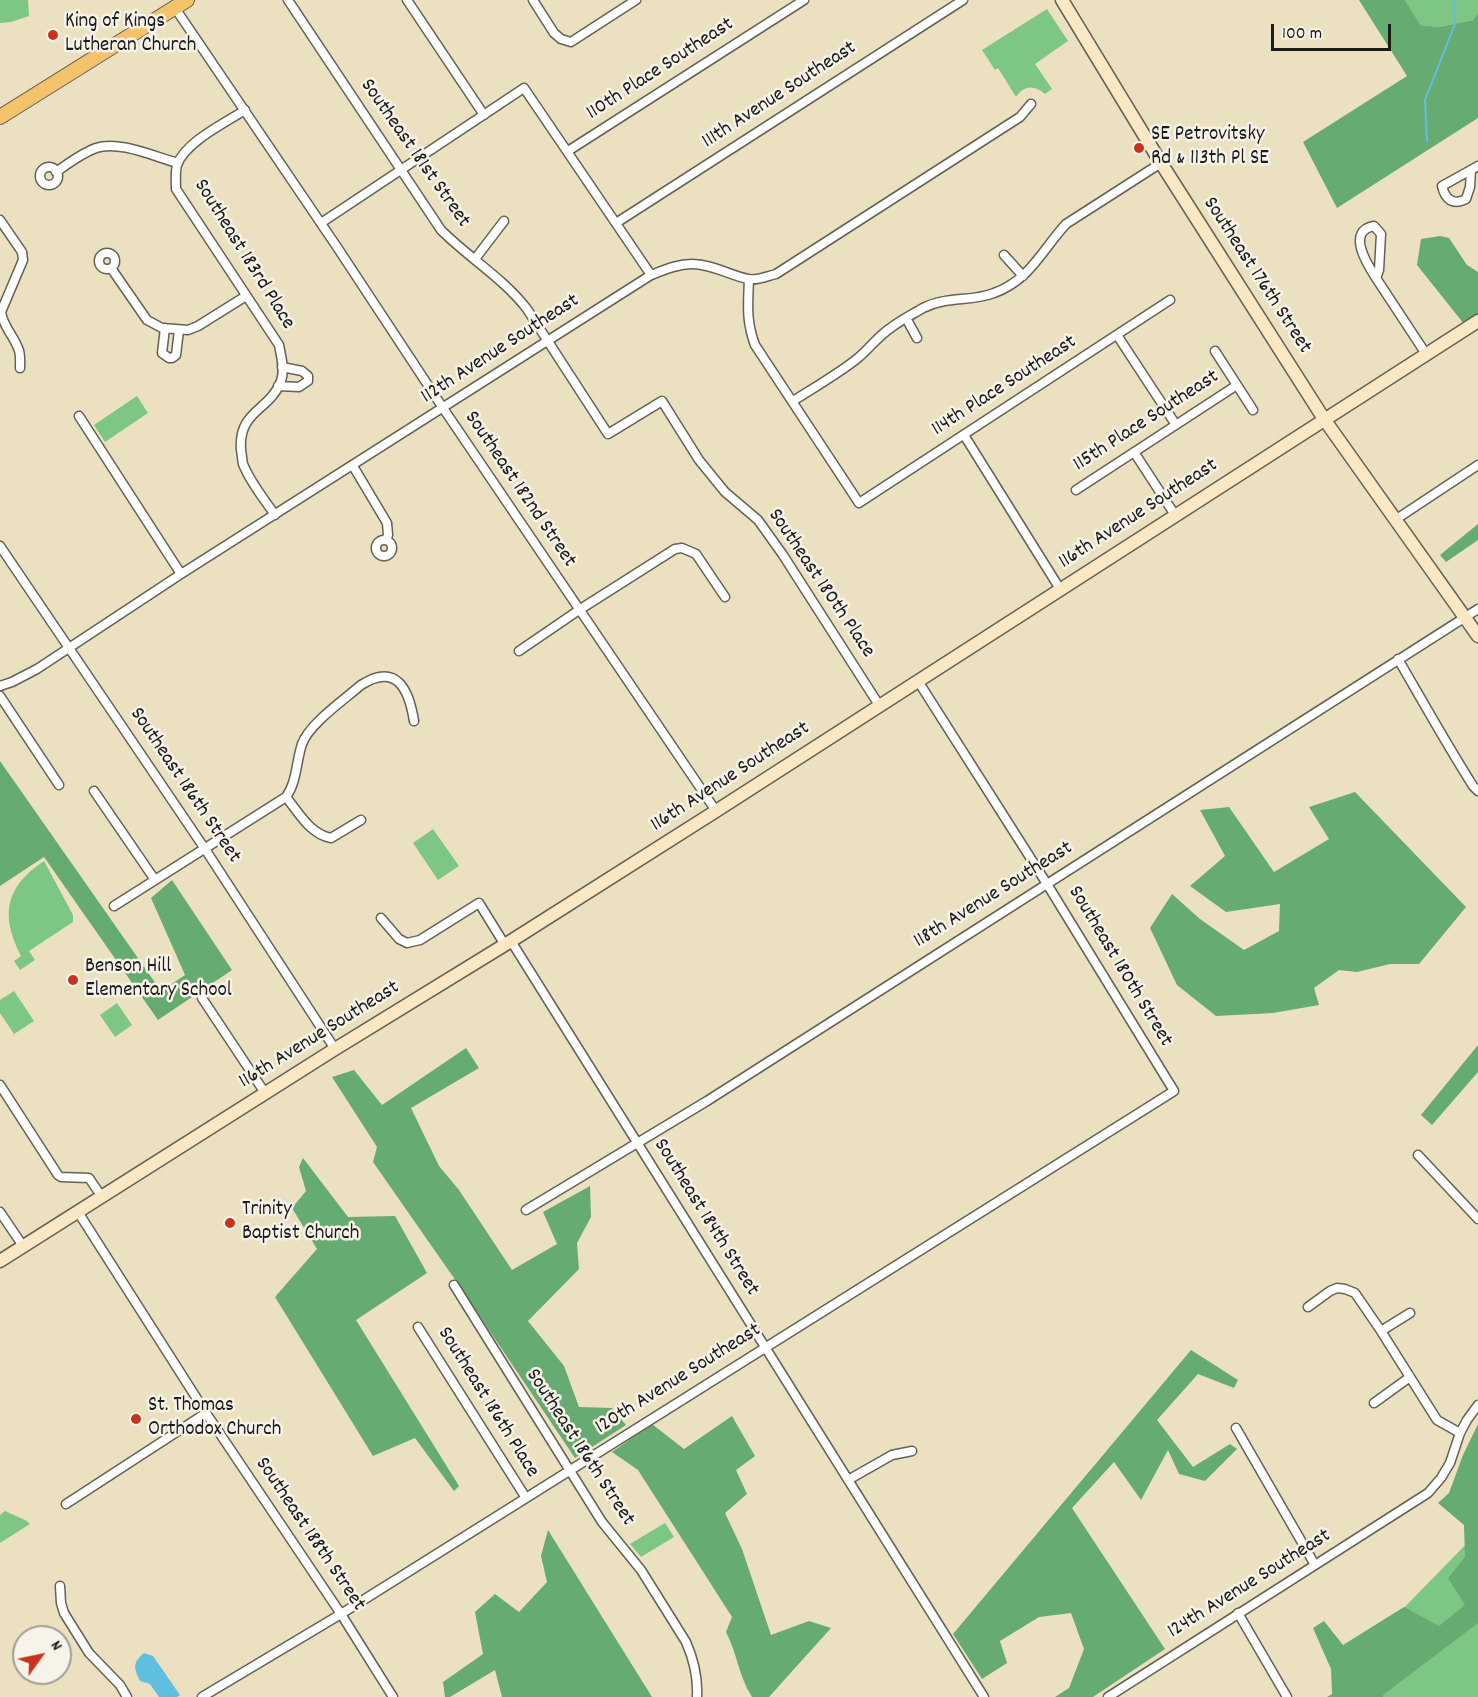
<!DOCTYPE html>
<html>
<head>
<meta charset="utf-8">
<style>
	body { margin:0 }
	#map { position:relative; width:1478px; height:1697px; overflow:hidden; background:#ebe1c1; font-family:Dekko,sans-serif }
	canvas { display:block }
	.north { position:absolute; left:12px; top:1625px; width:60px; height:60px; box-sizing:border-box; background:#f7f3e8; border:2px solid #9f9d96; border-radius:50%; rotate:57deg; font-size:16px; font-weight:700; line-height:24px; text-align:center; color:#1c1c1c }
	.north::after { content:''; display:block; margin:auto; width:21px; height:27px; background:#c8321e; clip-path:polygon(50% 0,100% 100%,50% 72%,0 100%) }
	.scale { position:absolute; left:1271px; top:24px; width:120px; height:27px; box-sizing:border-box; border:3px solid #1c1c1c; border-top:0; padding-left:8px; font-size:18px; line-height:21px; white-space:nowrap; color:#1c1c1c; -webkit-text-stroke:4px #f7f3e8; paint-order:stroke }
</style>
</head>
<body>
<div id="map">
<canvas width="1478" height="1697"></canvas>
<div class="north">N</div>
<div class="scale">100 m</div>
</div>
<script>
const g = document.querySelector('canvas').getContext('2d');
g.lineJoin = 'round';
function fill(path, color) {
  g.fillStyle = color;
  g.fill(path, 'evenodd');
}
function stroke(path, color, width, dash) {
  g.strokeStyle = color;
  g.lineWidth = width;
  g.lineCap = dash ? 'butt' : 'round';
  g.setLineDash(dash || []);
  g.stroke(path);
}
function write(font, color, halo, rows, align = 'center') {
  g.font = font + ' Dekko,sans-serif';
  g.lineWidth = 5;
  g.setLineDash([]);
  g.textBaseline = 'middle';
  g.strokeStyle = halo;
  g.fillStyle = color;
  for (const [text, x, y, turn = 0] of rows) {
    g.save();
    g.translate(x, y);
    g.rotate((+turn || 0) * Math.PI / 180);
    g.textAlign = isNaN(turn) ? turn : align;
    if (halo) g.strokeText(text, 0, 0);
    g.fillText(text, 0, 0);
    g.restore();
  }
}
fill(new Path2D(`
	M 0,0 L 28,0 L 29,16 L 11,22 L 0,23 Z
	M 1405,0 L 1478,0 L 1478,12 L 1473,20 L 1439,27 L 1419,25 Z
	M 1047,9 L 1068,41 L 1035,64 L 1052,89 L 1045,94 C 1035,85 1024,85 1016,97 L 998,68 L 995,70 L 982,50 Z
	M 137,396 L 148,413 L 105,442 L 94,425 Z
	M 433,829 L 459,866 L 438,880 L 413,843 Z
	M 44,861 L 73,915 L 73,922 L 29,951 L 35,960 L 20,970 L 14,961 L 21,956 C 0,915 5,887 44,861 Z
	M 14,991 L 34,1021 L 14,1034 L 0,1013 L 0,1000 Z
	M 117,1003 L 132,1025 L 115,1037 L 100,1015 Z
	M 5,1511 L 27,1521 L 30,1524 L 0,1543 L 0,1515 Z
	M 665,1523 L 674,1537 L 641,1557 L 630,1544 Z
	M 1478,1532 L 1478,1697 L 1355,1697 L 1350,1663 Z`), '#7ec683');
fill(new Path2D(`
	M 1359,0 L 1405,0 L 1420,25 L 1439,27 L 1473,20 L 1478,12 L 1478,118 L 1337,208 L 1303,142 L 1407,76 Z
	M 1440,236 L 1449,238 L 1467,265 L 1478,272 L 1478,314 L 1464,324 L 1417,265 L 1421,239 Z
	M 1478,524 L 1478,540 L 1446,562 L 1440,555 Z
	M 0,761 L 161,991 L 185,975 L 151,898 L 172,880 L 232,970 L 158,1020 L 44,857 L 0,886 Z
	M 1355,792 L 1466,907 L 1419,964 L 1390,964 L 1357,972 L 1339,970 L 1314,988 L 1319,1005 L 1273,1013 L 1216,1016 L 1177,985 L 1150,928 L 1172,894 L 1200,919 L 1244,950 L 1279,931 L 1280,904 L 1226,912 L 1190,886 L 1225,856 L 1200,810 L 1229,807 L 1274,872 L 1329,839 L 1309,807 Z
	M 1478,1045 L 1478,1072 L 1432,1125 L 1421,1115 Z
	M 466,1048 L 479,1068 L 411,1108 L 439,1166 L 459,1190 L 512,1270 L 557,1244 L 543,1212 L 590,1186 L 591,1217 L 577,1243 L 579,1269 L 528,1321 L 564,1366 L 579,1407 L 612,1408 L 626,1425 L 575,1458 L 456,1281 L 373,1162 L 377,1147 L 332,1077 L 354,1070 L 382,1105 Z
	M 303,1158 L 348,1217 L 395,1216 L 427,1273 L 356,1320 L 459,1486 L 454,1491 L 415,1438 L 373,1456 L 275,1297 L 317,1249 L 292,1208 L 306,1191 L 299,1167 Z
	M 1191,1350 L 1238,1380 L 1234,1388 L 1198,1374 L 1157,1420 L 1193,1467 L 1230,1444 L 1237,1449 L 1205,1481 L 1179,1474 L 1168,1450 L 1141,1500 L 1114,1462 L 1072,1508 L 1165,1649 L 1093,1697 L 1055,1697 L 1069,1688 L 1084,1649 L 1071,1613 L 1039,1617 L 1000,1641 L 1007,1663 L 982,1679 L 953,1634 Z
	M 732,1416 L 755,1456 L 736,1470 L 747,1494 L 725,1513 L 742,1549 L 771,1635 L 809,1621 L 831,1628 L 769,1697 L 752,1697 C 739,1677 737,1653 726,1632 L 732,1617 L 638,1470 L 612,1452 L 652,1424 L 684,1449 Z
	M 1478,1424 L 1478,1623 L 1383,1695 L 1383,1697 L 1327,1697 L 1332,1694 L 1331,1669 L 1313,1628 L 1324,1621 L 1343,1645 L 1404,1607 L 1439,1626 L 1465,1605 L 1448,1578 L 1465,1557 L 1464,1525 L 1438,1503 L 1449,1493 L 1463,1455 Z
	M 548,1530 L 652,1697 L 502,1697 L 495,1670 L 450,1697 L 445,1697 L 443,1682 L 483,1654 L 475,1612 L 495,1594 L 519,1612 L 547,1582 L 541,1556 Z`), '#66ab71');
fill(new Path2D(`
	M 144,1653 L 153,1656 L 180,1695 L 177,1697 L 159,1697 L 150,1684 L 140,1681 C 134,1668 132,1663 144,1653 Z`), '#60bfde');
stroke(new Path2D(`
	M 1427,141 L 1425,100 L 1455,24 L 1454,0`), '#60bfde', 2);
const street = new Path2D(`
	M 288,0 L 441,230 C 469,258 503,278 527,309 L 608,434 L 662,401 L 699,460 L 725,492 L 758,520 L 783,555 L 879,705
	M 407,0 L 484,115
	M 533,0 L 554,33 L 561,39 L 571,42 L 636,0
	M 175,8 L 337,247 L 443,408 L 716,811
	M 245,110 C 225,123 185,142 177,165 C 175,173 176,181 176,189 L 279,345 C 281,356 285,370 281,381 C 270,411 238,410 241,450 C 242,455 242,459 243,464 C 250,482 264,499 275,515
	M 568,151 L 804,0
	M40 176a9 9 0 1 1 18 0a9 9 0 1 1-18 0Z
	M 1471,170 L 1470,187 L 1466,199 C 1453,206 1445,199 1442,186 L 1478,166
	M 56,172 C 69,163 82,153 96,148 C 119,140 155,157 178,163
	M 0,220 L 22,252 L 23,260 L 1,312 C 3,326 13,335 18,348 C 21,354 20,361 20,368
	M 321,223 L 524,88 L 651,275
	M 616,223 L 963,0
	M99 261a8 8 0 1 1 16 0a8 8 0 1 1-16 0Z
	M 1004,255 L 1023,276
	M 475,259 L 504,221
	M 111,268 L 147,320 L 162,328 L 188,330 L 198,326 L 246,296
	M 1376,278 C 1367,264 1346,231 1374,226 L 1381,234 L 1379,270 L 1376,278 L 1426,354
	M 749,279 C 748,305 746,321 755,345 L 859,503 L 1170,300
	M 906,318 L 917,338
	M 165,328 L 162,353 L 169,358 L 172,358 L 176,355 L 179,330
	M 1117,335 L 1176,425
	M 1215,351 L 1253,410
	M 278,386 L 299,387 L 308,381 L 308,376 L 302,371 L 282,367
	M 793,401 C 815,387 838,374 858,358 C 870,348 879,335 892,327 C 901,320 913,314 923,308 C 946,296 972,302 994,293 C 1030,280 1042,250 1066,224 L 1161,163
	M 79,416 L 181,574
	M 964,435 L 1060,589
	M 1134,452 L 1175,515
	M 353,466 L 387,523 L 388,535 L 386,540
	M 1076,490 L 1237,385
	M 1395,520 L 1478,465
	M376 548a8 8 0 1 1 16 0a8 8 0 1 1-16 0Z
	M 0,546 L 205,849 L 335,1049
	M 519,651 L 579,610 L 675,549 L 682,548 L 696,554 L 725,597
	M 1398,659 C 1423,702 1447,745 1473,786 L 1478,791
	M 0,686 L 12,682 L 37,669 L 181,574 L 651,275 C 664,270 677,264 692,264 C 712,264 729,275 748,279 C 757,281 767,276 776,274 L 1020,117 L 1031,104
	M 0,696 L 59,785
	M 94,791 L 155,880
	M 286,797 C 299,813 310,834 331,838 L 361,820
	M 114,906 L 286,797 C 297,782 296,762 302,744 C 309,724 345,699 361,685 C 397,662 409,690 414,721
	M 381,918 L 399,939 L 407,943 L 420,940 L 479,903 L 505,945
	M 511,941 L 984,1697
	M 202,998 L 265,1093
	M 0,1085 L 58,1175 L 61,1177 L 89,1178 L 102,1197
	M 1418,1155 L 1478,1219
	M 526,1210 L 707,1101 L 1478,609
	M 0,1212 L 23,1246
	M 78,1212 L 206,1413 L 341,1614 L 393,1697
	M 454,1285 L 602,1522 L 641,1570 L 686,1642 C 694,1660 698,1677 697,1697
	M 1308,1307 L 1330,1291 L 1337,1288 L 1345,1289 L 1355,1293 L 1381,1331 L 1437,1420 L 1460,1433
	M 418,1327 L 526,1498
	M 1381,1331 L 1410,1313
	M 1374,1403 L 1410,1377
	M 1236,1428 L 1315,1565
	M 848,1480 L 892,1455 L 912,1451
	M 66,1504 L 206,1413
	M 60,1586 L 61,1603 L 64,1613 L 89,1653 L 120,1685 L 127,1697
	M 1238,1613 L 1287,1697
	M 202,1697 L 341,1614 L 526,1498 L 1174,1091 L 1047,884 L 918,681
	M 1108,1697 L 1428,1493 L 1441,1478 L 1450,1463 L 1460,1433 L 1467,1420 L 1478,1405`);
const secondary = new Path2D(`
	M 1062,0 L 1161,163 L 1324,419 L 1478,636
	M 0,1261 L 335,1049 L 511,941 L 716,811 L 1478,321`);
const primary = new Path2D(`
	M 0,117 L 187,0`);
stroke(street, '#646156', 11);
stroke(secondary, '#646156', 15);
stroke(primary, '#646156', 16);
stroke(street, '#fff', 8);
stroke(secondary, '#fae7c3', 12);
stroke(primary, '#f3c26a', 14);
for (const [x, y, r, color] of [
	[53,35,6,"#c8321e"],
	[1139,148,6,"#c8321e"],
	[73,980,6,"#c8321e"],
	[230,1223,6,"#c8321e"],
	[136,1419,6,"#c8321e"]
]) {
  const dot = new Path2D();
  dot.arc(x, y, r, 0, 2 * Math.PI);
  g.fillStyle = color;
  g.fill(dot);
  stroke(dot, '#f7f3e8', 2);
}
write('21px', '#1c1c1c', '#f7f3e8', [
	["King of Kings",65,23],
	["Lutheran Church",65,47],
	["SE Petrovitsky",1151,136],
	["Rd & 113th Pl SE",1151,160],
	["Benson Hill",85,968],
	["Elementary School",85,992],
	["Trinity",242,1211],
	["Baptist Church",242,1235],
	["St. Thomas",148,1407],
	["Orthodox Church",148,1431]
], 'left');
write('21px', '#1c1c1c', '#f7f3e8', [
	["110th Place Southeast",661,70,-33],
	["111th Avenue Southeast",780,96,-33],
	["Southeast 181st Street",414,154,55],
	["Southeast 183rd Place",243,255,58],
	["Southeast 176th Street",1256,276,57],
	["112th Avenue Southeast",501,350,-33],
	["114th Place Southeast",1005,387,-33],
	["115th Place Southeast",1147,422,-33],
	["Southeast 182nd Street",519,490,56],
	["116th Avenue Southeast",1139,515,-33],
	["Southeast 180th Place",820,584,56],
	["116th Avenue Southeast",731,778,-33],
	["Southeast 186th Street",184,786,56],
	["118th Avenue Southeast",994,896,-32],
	["Southeast 180th Street",1119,967,59],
	["116th Avenue Southeast",320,1036,-32],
	["Southeast 184th Street",705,1218,58],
	["120th Avenue Southeast",679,1380,-32],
	["Southeast 186th Place",487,1403,58],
	["Southeast 186th Street",579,1448,57],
	["Southeast 188th Street",309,1535,56],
	["124th Avenue Southeast",1250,1585,-32]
]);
</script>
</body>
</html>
